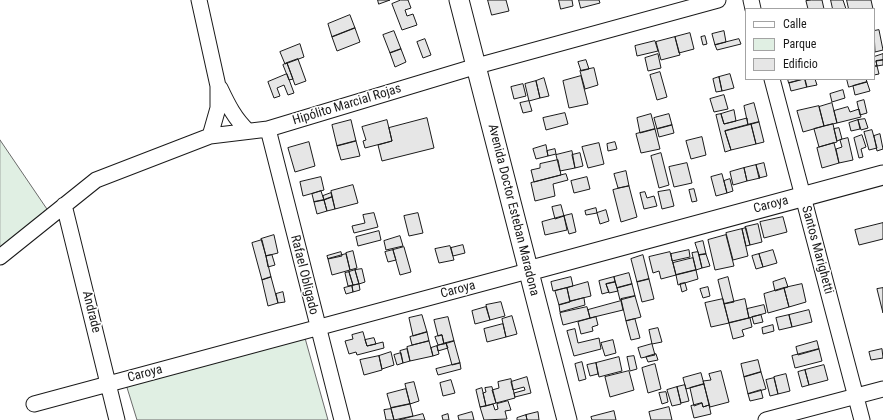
<!DOCTYPE html>
<html>
<head>
<meta charset="utf-8">
<style>
	body { margin:0 }
	#map { position:relative; width:883px; height:420px; overflow:hidden; background:#fff; font-family:"Roboto Condensed",sans-serif }
	canvas { display:block }
	.legend { position:absolute; left:745px; top:8px; width:130px; height:72px; box-sizing:border-box; background:#fff; border:1px solid #a3a3a3; margin:0; padding:5px 7px; list-style:none; font-size:12px; color:#1a1a1a }
	.legend li { display:flex; align-items:center; gap:8px; height:20px }
	.legend b { width:20px; border:1px solid #a3a3a3 }
</style>
</head>
<body>
<div id="map">
<canvas width="883" height="420"></canvas>
<ul class="legend">
<li><b style="height:5px;background:#fff"></b>Calle</li>
<li><b style="height:11px;background:#e0efe3"></b>Parque</li>
<li><b style="height:11px;background:#e6e6e6"></b>Edificio</li>
</ul>
</div>
<script>
const g = document.querySelector('canvas').getContext('2d');
g.lineJoin = 'round';
function fill(path, color) {
  g.fillStyle = color;
  g.fill(path, 'evenodd');
}
function stroke(path, color, width, dash) {
  g.strokeStyle = color;
  g.lineWidth = width;
  g.lineCap = dash ? 'butt' : 'round';
  g.setLineDash(dash || []);
  g.stroke(path);
}
function write(font, color, halo, rows, align = 'center') {
  g.font = font + ' "Roboto Condensed",sans-serif';
  g.lineWidth = 3;
  g.setLineDash([]);
  g.textBaseline = 'middle';
  g.strokeStyle = halo;
  g.fillStyle = color;
  for (const [text, x, y, turn = 0] of rows) {
    g.save();
    g.translate(x, y);
    g.rotate((+turn || 0) * Math.PI / 180);
    g.textAlign = isNaN(turn) ? turn : align;
    if (halo) g.strokeText(text, 0, 0);
    g.fillText(text, 0, 0);
    g.restore();
  }
}
const green = new Path2D(`
	M 0,140 L 51,215 L 0,257 Z
	M 305,338 L 328,420 L 137,420 L 125,381 Z`);
fill(green, '#e0efe3');
stroke(green, '#6a6a6a', 1);
const building = new Path2D(`
	M 378,0 L 390,0 L 379,4 Z
	M 401,0 L 408,0 L 411,8 L 405,10 L 407,16 L 413,14 L 417,25 L 402,30 L 392,4 Z
	M 488,0 L 506,0 L 509,11 L 492,15 Z
	M 559,0 L 572,0 L 573,6 L 561,9 Z
	M 579,0 L 599,0 L 600,3 L 581,8 Z
	M 812,0 L 822,0 L 824,9 L 808,9 L 806,1 Z
	M 831,0 L 843,0 L 846,9 L 833,9 Z
	M 847,0 L 871,0 L 873,9 L 849,9 Z
	M 350,15 L 355,28 L 332,37 L 328,24 Z
	M 355,28 L 360,42 L 337,51 L 332,37 Z
	M 879,30 L 883,50 L 875,52 L 874,31 Z
	M 394,31 L 401,49 L 390,53 L 383,35 Z
	M 724,31 L 726,42 L 715,45 L 712,34 Z
	M 690,33 L 694,49 L 679,53 L 675,37 Z
	M 705,36 L 707,44 L 703,45 L 701,37 Z
	M 675,37 L 680,55 L 661,60 L 656,42 Z
	M 425,39 L 431,55 L 423,58 L 417,42 Z
	M 739,39 L 741,44 L 717,50 L 715,45 Z
	M 655,41 L 658,51 L 637,56 L 635,46 Z
	M 300,44 L 304,57 L 285,64 L 280,52 Z
	M 401,49 L 406,62 L 395,67 L 390,53 Z
	M 658,54 L 661,68 L 648,71 L 645,58 Z
	M 883,54 L 883,60 L 876,61 L 877,66 L 874,66 L 874,57 Z
	M 298,59 L 306,81 L 295,85 L 287,63 Z
	M 586,60 L 589,69 L 581,71 L 578,62 Z
	M 883,60 L 883,65 L 877,66 L 876,61 Z
	M 287,63 L 293,79 L 289,80 L 283,65 Z
	M 874,66 L 877,66 L 879,74 L 874,75 Z
	M 594,68 L 598,85 L 585,89 L 580,71 Z
	M 660,72 L 667,97 L 657,100 L 650,75 Z
	M 287,74 L 294,93 L 288,95 L 284,85 L 277,88 L 280,96 L 274,98 L 268,82 Z
	M 730,74 L 734,88 L 722,91 L 719,77 Z
	M 581,76 L 588,104 L 569,108 L 563,81 Z
	M 719,77 L 722,91 L 716,92 L 713,79 Z
	M 544,78 L 549,96 L 540,98 L 536,81 Z
	M 788,79 L 804,79 L 789,83 Z
	M 805,79 L 807,87 L 791,91 L 789,83 Z
	M 805,79 L 815,79 L 817,85 L 807,87 Z
	M 847,79 L 866,79 L 867,82 L 849,87 Z
	M 536,81 L 540,98 L 529,101 L 525,84 Z
	M 867,82 L 870,91 L 855,95 L 853,86 Z
	M 523,84 L 526,96 L 514,99 L 511,87 Z
	M 843,90 L 845,98 L 832,102 L 830,94 Z
	M 724,95 L 728,109 L 714,112 L 710,99 Z
	M 864,100 L 867,113 L 860,115 L 857,102 Z
	M 529,101 L 532,111 L 523,113 L 520,103 Z
	M 754,103 L 759,122 L 748,125 L 744,106 Z
	M 832,103 L 837,123 L 824,126 L 819,107 Z
	M 819,106 L 824,126 L 803,132 L 797,111 Z
	M 848,107 L 850,112 L 859,109 L 861,117 L 837,123 L 834,111 Z
	M 734,110 L 736,121 L 724,124 L 721,114 Z
	M 565,113 L 568,124 L 546,130 L 543,118 Z
	M 651,114 L 655,129 L 640,133 L 637,118 Z
	M 669,114 L 672,125 L 657,129 L 654,118 Z
	M 721,114 L 724,124 L 747,118 L 748,125 L 725,131 L 731,150 L 725,152 L 716,115 Z
	M 427,118 L 434,148 L 382,161 L 378,145 L 392,141 L 389,128 Z
	M 865,119 L 868,128 L 861,130 L 858,120 Z
	M 351,120 L 356,141 L 337,146 L 332,125 Z
	M 387,120 L 392,141 L 365,148 L 363,141 L 366,140 L 362,127 Z
	M 858,120 L 860,129 L 851,131 L 849,123 Z
	M 759,122 L 764,142 L 756,144 L 751,124 Z
	M 751,124 L 756,144 L 731,150 L 725,131 Z
	M 833,124 L 837,142 L 819,147 L 814,129 Z
	M 672,125 L 674,133 L 659,137 L 657,129 Z
	M 839,128 L 842,139 L 837,141 L 834,129 Z
	M 655,129 L 660,149 L 641,153 L 636,134 Z
	M 872,130 L 877,148 L 869,150 L 864,132 Z
	M 880,134 L 883,149 L 877,151 L 874,136 Z
	M 862,135 L 866,147 L 861,149 L 863,157 L 859,158 L 854,138 Z
	M 702,137 L 706,155 L 691,159 L 686,141 Z
	M 848,138 L 853,160 L 839,163 L 836,149 L 842,147 L 840,140 Z
	M 356,141 L 360,156 L 341,160 L 337,146 Z
	M 309,142 L 315,166 L 295,172 L 288,148 Z
	M 615,142 L 617,149 L 608,151 L 607,144 Z
	M 599,143 L 604,164 L 588,168 L 582,147 Z
	M 834,143 L 839,163 L 822,168 L 817,148 Z
	M 546,145 L 548,156 L 536,159 L 533,149 Z
	M 555,149 L 556,154 L 548,156 L 547,151 Z
	M 572,151 L 575,168 L 560,171 L 556,155 Z
	M 580,153 L 583,166 L 575,168 L 572,155 Z
	M 661,153 L 669,185 L 659,188 L 651,156 Z
	M 558,160 L 561,175 L 534,182 L 531,170 L 540,168 L 540,164 Z
	M 687,163 L 692,183 L 674,187 L 669,167 Z
	M 764,163 L 767,176 L 759,178 L 756,165 Z
	M 756,165 L 760,178 L 747,181 L 744,168 Z
	M 744,168 L 747,181 L 733,185 L 730,172 Z
	M 626,171 L 629,186 L 618,188 L 614,174 Z
	M 566,174 L 568,180 L 553,184 L 555,196 L 535,201 L 531,183 Z
	M 722,174 L 727,193 L 716,196 L 711,177 Z
	M 321,177 L 324,190 L 303,196 L 300,182 Z
	M 587,177 L 590,189 L 574,193 L 571,181 Z
	M 730,179 L 733,191 L 727,193 L 724,181 Z
	M 353,185 L 358,203 L 335,209 L 331,191 Z
	M 629,186 L 637,217 L 621,222 L 613,190 Z
	M 694,189 L 697,201 L 692,202 L 689,190 Z
	M 670,190 L 674,206 L 662,209 L 658,192 Z
	M 321,191 L 324,200 L 314,202 L 312,194 Z
	M 645,192 L 647,198 L 654,196 L 657,206 L 644,209 L 640,193 Z
	M 331,193 L 332,197 L 324,200 L 323,196 Z
	M 332,197 L 335,209 L 327,211 L 324,200 Z
	M 324,200 L 327,211 L 317,214 L 314,202 Z
	M 561,205 L 564,216 L 555,219 L 552,207 Z
	M 596,208 L 597,213 L 586,215 L 585,211 Z
	M 606,210 L 609,221 L 600,224 L 597,213 Z
	M 374,213 L 378,227 L 354,233 L 352,226 L 365,223 L 363,215 Z
	M 418,213 L 423,233 L 409,236 L 404,216 Z
	M 572,214 L 576,232 L 569,234 L 564,216 Z
	M 564,216 L 567,230 L 545,235 L 542,222 Z
	M 783,217 L 787,232 L 764,238 L 760,222 Z
	M 883,223 L 883,239 L 859,245 L 855,230 Z
	M 758,224 L 762,242 L 750,245 L 745,227 Z
	M 746,228 L 750,245 L 746,246 L 742,229 Z
	M 742,229 L 748,256 L 733,260 L 726,233 Z
	M 379,231 L 381,240 L 358,246 L 356,237 Z
	M 274,235 L 278,253 L 266,256 L 261,239 Z
	M 726,235 L 734,266 L 715,270 L 708,240 Z
	M 400,236 L 403,246 L 386,250 L 384,241 Z
	M 262,240 L 271,277 L 262,280 L 252,243 Z
	M 703,241 L 706,254 L 699,255 L 695,243 Z
	M 463,245 L 465,253 L 453,256 L 451,248 Z
	M 450,246 L 454,260 L 439,263 L 435,249 Z
	M 404,247 L 411,272 L 400,275 L 393,250 Z
	M 393,250 L 396,260 L 388,262 L 385,252 Z
	M 689,250 L 690,257 L 672,261 L 671,254 Z
	M 773,250 L 777,263 L 763,267 L 759,254 Z
	M 353,251 L 357,268 L 350,270 L 346,253 Z
	M 341,252 L 342,256 L 328,259 L 327,256 Z
	M 670,252 L 676,275 L 661,279 L 659,271 L 653,273 L 649,257 Z
	M 698,252 L 702,268 L 696,270 L 692,253 Z
	M 346,254 L 350,270 L 332,275 L 328,259 Z
	M 706,254 L 710,266 L 702,268 L 699,255 Z
	M 759,254 L 763,267 L 756,269 L 752,256 Z
	M 272,255 L 275,265 L 268,267 L 266,256 Z
	M 643,255 L 649,279 L 637,282 L 631,259 Z
	M 693,258 L 696,270 L 676,275 L 673,263 Z
	M 362,269 L 365,282 L 359,284 L 355,270 Z
	M 355,270 L 359,284 L 353,285 L 349,272 Z
	M 696,270 L 698,279 L 678,285 L 676,275 Z
	M 349,272 L 353,285 L 348,286 L 345,273 Z
	M 629,273 L 632,284 L 617,288 L 614,277 Z
	M 271,277 L 278,303 L 268,306 L 262,280 Z
	M 571,277 L 573,286 L 553,291 L 551,282 Z
	M 614,277 L 615,282 L 606,284 L 609,292 L 602,294 L 599,281 Z
	M 728,277 L 734,302 L 724,304 L 718,280 Z
	M 785,278 L 788,287 L 775,291 L 773,282 Z
	M 649,279 L 654,299 L 642,302 L 637,282 Z
	M 588,282 L 591,296 L 570,301 L 567,288 Z
	M 615,282 L 618,291 L 609,293 L 606,284 Z
	M 685,283 L 687,290 L 682,292 L 680,284 Z
	M 359,284 L 360,290 L 353,292 L 352,286 Z
	M 632,284 L 635,296 L 620,300 L 617,288 Z
	M 802,284 L 806,302 L 789,307 L 784,288 Z
	M 352,286 L 353,292 L 346,294 L 344,288 Z
	M 708,287 L 710,296 L 703,298 L 700,289 Z
	M 567,288 L 570,302 L 559,305 L 555,291 Z
	M 784,288 L 789,307 L 768,313 L 764,294 Z
	M 883,288 L 883,313 L 877,289 Z
	M 283,292 L 285,302 L 278,303 L 276,294 Z
	M 635,296 L 641,317 L 626,321 L 621,299 Z
	M 584,298 L 585,305 L 560,312 L 559,305 Z
	M 723,299 L 729,323 L 711,327 L 705,303 Z
	M 745,299 L 749,318 L 729,323 L 724,304 Z
	M 621,301 L 623,310 L 590,318 L 588,310 Z
	M 501,302 L 505,316 L 490,320 L 486,305 Z
	M 764,305 L 766,313 L 749,318 L 747,309 Z
	M 486,307 L 490,320 L 475,324 L 472,311 Z
	M 587,307 L 590,318 L 563,325 L 560,313 Z
	M 809,310 L 812,322 L 792,327 L 789,315 Z
	M 422,315 L 427,332 L 413,336 L 409,318 Z
	M 761,315 L 763,322 L 754,324 L 752,317 Z
	M 789,315 L 792,327 L 779,330 L 776,318 Z
	M 512,316 L 517,334 L 506,337 L 502,319 Z
	M 448,317 L 454,341 L 444,344 L 442,335 L 438,336 L 434,320 Z
	M 596,317 L 598,325 L 592,327 L 593,331 L 581,334 L 578,322 Z
	M 750,318 L 752,327 L 742,330 L 744,336 L 733,339 L 729,323 Z
	M 635,319 L 640,338 L 631,340 L 626,321 Z
	M 503,324 L 506,337 L 487,342 L 484,329 Z
	M 773,325 L 774,331 L 763,334 L 762,328 Z
	M 658,328 L 662,342 L 652,344 L 649,330 Z
	M 575,329 L 578,343 L 599,338 L 601,349 L 574,356 L 567,331 Z
	M 363,332 L 367,346 L 383,342 L 384,348 L 357,355 L 356,352 L 349,354 L 345,341 L 353,339 L 352,335 Z
	M 427,332 L 429,341 L 412,345 L 410,337 Z
	M 442,335 L 444,344 L 438,345 L 435,337 Z
	M 374,338 L 376,344 L 367,346 L 365,340 Z
	M 613,340 L 616,353 L 605,356 L 601,343 Z
	M 429,341 L 433,356 L 410,361 L 407,347 Z
	M 454,341 L 460,363 L 452,365 L 446,343 Z
	M 817,341 L 819,349 L 798,355 L 796,347 Z
	M 446,343 L 448,348 L 438,351 L 437,346 Z
	M 652,344 L 655,355 L 641,358 L 638,348 Z
	M 437,346 L 439,354 L 433,356 L 431,348 Z
	M 407,349 L 410,361 L 403,363 L 400,351 Z
	M 819,349 L 822,361 L 795,368 L 792,356 Z
	M 882,349 L 883,358 L 871,360 L 869,352 Z
	M 391,352 L 394,365 L 382,369 L 379,356 Z
	M 401,353 L 403,363 L 397,365 L 394,355 Z
	M 656,354 L 658,360 L 648,362 L 646,357 Z
	M 379,356 L 382,370 L 364,375 L 360,360 Z
	M 634,356 L 637,369 L 630,371 L 627,357 Z
	M 619,357 L 622,371 L 599,377 L 596,363 Z
	M 758,360 L 761,372 L 744,377 L 741,364 Z
	M 582,362 L 586,379 L 579,381 L 575,364 Z
	M 460,363 L 461,369 L 438,375 L 436,369 Z
	M 596,363 L 598,374 L 590,376 L 587,365 Z
	M 655,364 L 661,389 L 648,393 L 642,368 Z
	M 824,365 L 828,380 L 809,385 L 805,370 Z
	M 805,370 L 809,385 L 802,387 L 798,372 Z
	M 629,371 L 634,390 L 610,397 L 605,377 Z
	M 721,371 L 729,402 L 710,407 L 703,381 L 711,380 L 709,374 Z
	M 761,372 L 766,389 L 748,394 L 744,377 Z
	M 701,373 L 704,384 L 686,389 L 683,378 Z
	M 786,374 L 790,391 L 778,394 L 774,377 Z
	M 527,377 L 531,393 L 515,397 L 514,393 L 525,390 L 524,387 L 513,390 L 511,382 Z
	M 774,378 L 778,394 L 770,396 L 766,380 Z
	M 511,379 L 515,398 L 496,403 L 492,390 L 499,388 L 498,382 Z
	M 451,380 L 455,393 L 443,396 L 440,383 Z
	M 414,382 L 419,401 L 410,404 L 405,384 Z
	M 704,384 L 709,405 L 703,407 L 702,403 L 694,406 L 690,388 Z
	M 685,385 L 689,401 L 681,403 L 677,387 Z
	M 492,387 L 496,403 L 486,406 L 483,393 L 486,392 L 485,388 Z
	M 677,387 L 681,404 L 672,406 L 667,390 Z
	M 482,388 L 486,406 L 480,407 L 476,390 Z
	M 406,389 L 410,404 L 391,408 L 387,394 Z
	M 761,390 L 763,398 L 750,401 L 748,394 Z
	M 666,392 L 668,402 L 662,404 L 659,393 Z
	M 508,401 L 511,410 L 505,411 L 507,419 L 484,420 L 480,407 L 493,404 L 495,410 L 498,409 L 497,404 Z
	M 702,403 L 703,407 L 709,405 L 711,414 L 694,418 L 691,406 Z
	M 410,404 L 413,416 L 394,420 L 391,408 Z
	M 669,407 L 672,420 L 651,420 L 649,412 Z
	M 391,409 L 394,420 L 386,420 L 384,410 Z
	M 614,411 L 616,420 L 592,420 L 591,417 Z
	M 472,412 L 474,420 L 459,420 L 458,416 Z
	M 538,412 L 539,420 L 527,420 L 526,415 Z
	M 423,414 L 425,420 L 399,420 Z
	M 448,414 L 449,420 L 443,420 L 442,416 Z
	M 526,415 L 527,420 L 517,420 L 517,418 Z`);
fill(building, '#e6e6e6');
stroke(building, '#1a1a1a', 1);
const minor = new Path2D(`
	M 199,0 L 218,86 L 218,108 L 210,136
	M 751,0 L 753,9
	M 772,79 L 862,420
	M 220,88 C 228,105 235,119 248,131
	M 268,129 L 342,420
	M 64,205 L 117,420
	M 0,257 L 96,180 L 210,136 L 268,129 L 477,66 L 718,0
	M 34,404 L 528,271
	M 766,420 L 883,389`);
const major = new Path2D(`
	M 459,0 L 567,420
	M 528,271 L 883,175`);
stroke(minor, '#1a1a1a', 17);
stroke(major, '#1a1a1a', 21);
stroke(minor, '#fff', 15);
stroke(major, '#fff', 19);
write('13px', '#1a1a1a', '#fff', [
	["Hipólito Marcial Rojas",347,105,-17],
	["Caroya",771,205,-15],
	["Avenida Doctor Esteban Maradona",513,210,76],
	["Santos Marighetti",817,250,75],
	["Rafael Obligado",304,275,76],
	["Caroya",458,290,-15],
	["Andrade",91,312,76],
	["Caroya",145,374,-15]
]);
</script>
</body>
</html>
